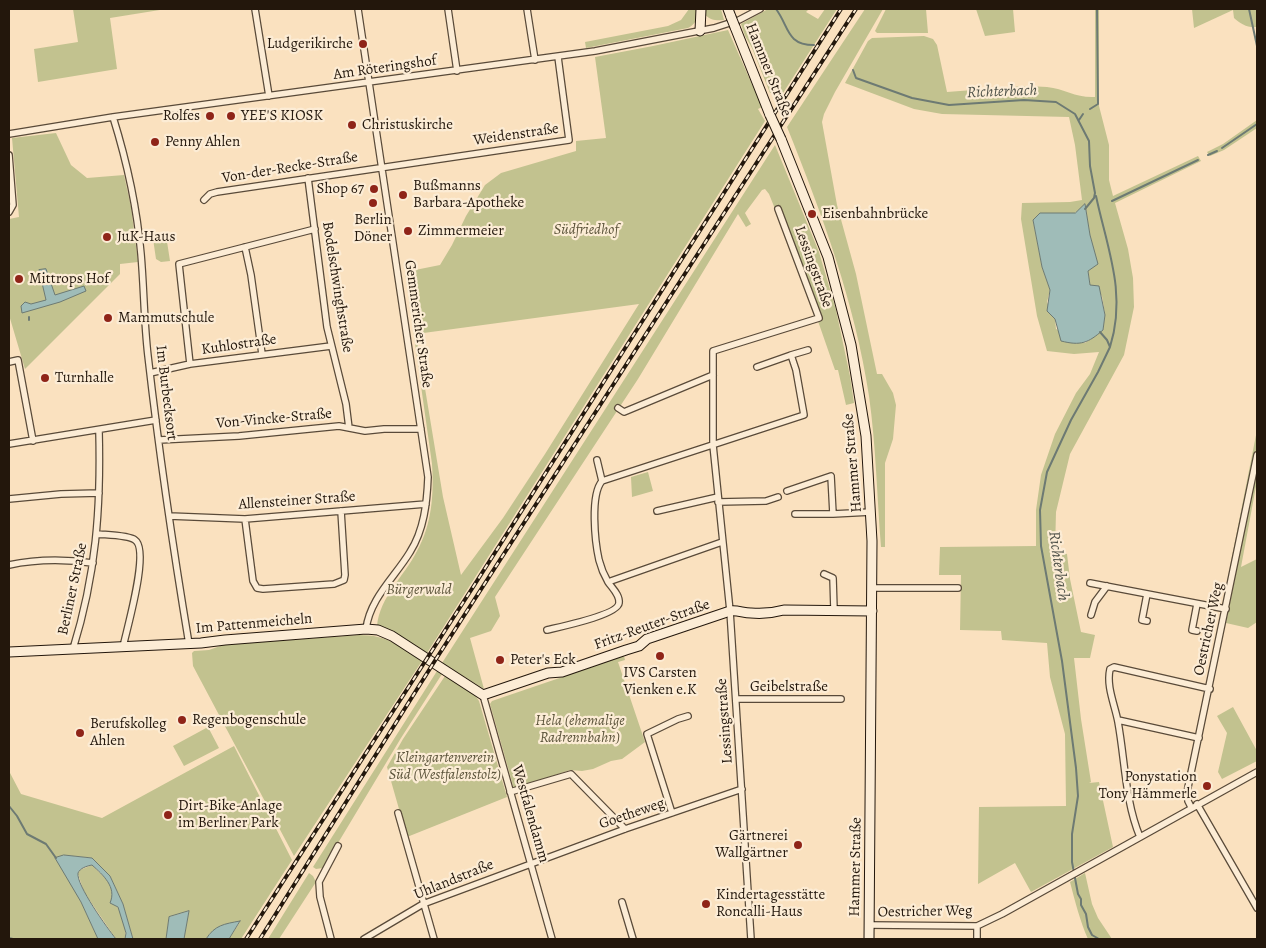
<!DOCTYPE html>
<html>
<head>
<meta charset="utf-8">
<style>
	body { margin:0 }
	#map { position:relative; width:1266px; height:948px; overflow:hidden; background:#fae1bf; font-family:Alegreya,serif }
	canvas { display:block }
	.frame { position:absolute; inset:0; border:10px solid #23170c; pointer-events:none }
</style>
</head>
<body>
<div id="map">
<canvas width="1266" height="948"></canvas>
<div class="frame"></div>
</div>
<script>
const g = document.querySelector('canvas').getContext('2d');
g.lineJoin = 'round';
function fill(path, color) {
  g.fillStyle = color;
  g.fill(path, 'evenodd');
}
function stroke(path, color, width, dash) {
  g.strokeStyle = color;
  g.lineWidth = width;
  g.lineCap = dash ? 'butt' : 'round';
  g.setLineDash(dash || []);
  g.stroke(path);
}
function write(font, color, halo, rows, align = 'center') {
  g.font = font + ' Alegreya,serif';
  g.lineWidth = 4.5;
  g.setLineDash([]);
  g.textBaseline = 'middle';
  g.strokeStyle = halo;
  g.fillStyle = color;
  for (const [text, x, y, turn = 0] of rows) {
    g.save();
    g.translate(x, y);
    g.rotate((+turn || 0) * Math.PI / 180);
    g.textAlign = isNaN(turn) ? turn : align;
    if (halo) g.strokeText(text, 0, 0);
    g.fillText(text, 0, 0);
    g.restore();
  }
}
fill(new Path2D(`
	M 73,9 L 166,9 L 110,18 L 117,69 L 38,82 L 34,49 L 78,42 Z
	M 689,9 L 697,9 C 697,19 697,23 688,28 L 586,48 L 585,42 L 668,26 L 681,20 Z
	M 704,9 L 721,9 L 724,20 C 716,21 711,20 705,15 Z
	M 768,9 L 806,9 L 808,10 L 806,12 L 818,19 L 825,9 L 837,9 L 776,104 L 773,92 L 770,93 L 752,48 L 745,36 L 741,24 Z
	M 865,9 L 883,9 L 835,92 L 824,114 L 822,122 L 837,205 L 856,274 L 877,374 L 882,374 L 893,393 L 896,405 L 893,439 L 885,463 L 885,547 L 881,547 C 877,497 876,446 869,396 C 855,303 822,214 787,127 Z
	M 886,9 L 926,9 L 928,33 L 877,33 L 875,31 Z
	M 976,9 L 1013,9 L 1015,32 L 985,36 Z
	M 1095,9 L 1099,9 L 1099,106 L 1109,145 L 1109,180 L 1113,196 L 1198,156 L 1201,161 L 1115,203 L 1128,249 L 1133,278 L 1134,307 L 1124,355 L 1070,454 L 1056,512 L 1055,551 L 1067,554 L 1070,579 L 1081,632 L 1095,635 L 1090,658 L 1074,658 L 1081,719 L 1091,782 L 1089,783 L 1099,782 L 1113,847 L 1031,892 L 1015,863 L 978,884 L 979,807 L 1066,806 L 1065,734 L 1050,677 L 1047,643 L 1002,640 L 1001,631 L 960,630 L 961,575 L 939,575 L 940,547 L 1036,546 L 1036,510 L 1041,475 L 1055,434 L 1076,393 L 1090,374 L 1099,352 L 1074,354 L 1047,351 L 1037,316 L 1021,219 L 1022,203 L 1070,202 L 1082,200 L 1075,145 L 1069,117 L 942,114 L 914,109 L 845,83 L 868,41 L 872,38 L 924,36 L 933,39 L 937,45 L 947,92 C 979,90 1014,84 1047,87 C 1065,89 1076,98 1095,97 ZM 1085,205 L 1090,235 L 1097,264 L 1088,271 L 1090,286 L 1102,296 L 1105,315 L 1103,330 L 1085,343 L 1056,329 L 1055,319 L 1047,302 L 1050,290 L 1042,267 L 1033,220 L 1040,213 L 1075,213 Z
	M 1192,9 L 1256,9 L 1257,27 C 1247,28 1241,24 1234,18 L 1233,10 L 1194,28 Z
	M 728,30 L 762,107 L 758,109 L 765,121 L 427,653 L 388,629 L 377,626 C 380,596 404,577 417,551 C 432,524 434,494 432,464 L 405,272 L 440,265 L 452,245 L 466,216 L 485,185 L 501,173 L 576,151 L 576,141 L 606,138 L 595,57 L 653,46 ZM 639,304 L 545,454 L 503,518 L 461,575 L 443,497 L 416,334 Z
	M 1257,120 L 1257,128 L 1224,150 L 1210,156 L 1207,152 L 1223,144 Z
	M 56,133 L 71,165 L 87,178 L 124,175 L 131,207 L 138,262 L 120,264 L 120,274 L 25,369 L 9,315 L 9,219 L 19,217 L 12,138 Z
	M 775,145 L 819,252 L 836,310 L 850,376 L 854,403 L 846,405 L 838,370 L 835,370 C 815,311 793,252 769,194 L 765,189 L 762,190 L 745,213 L 751,224 L 746,227 L 738,214 L 638,379 L 495,597 L 500,616 L 491,631 L 470,638 L 484,689 L 442,663 Z
	M 152,232 L 166,235 L 170,261 L 161,262 L 156,259 Z
	M 1257,430 L 1257,447 L 1230,583 L 1227,582 Z
	M 1257,465 L 1257,481 L 1241,567 L 1257,559 L 1257,622 L 1248,628 L 1226,623 Z
	M 648,472 L 653,491 L 632,497 L 631,477 Z
	M 359,635 C 388,635 399,646 422,661 L 294,856 L 193,666 L 192,653 L 194,651 L 209,650 L 223,645 Z
	M 624,656 L 625,660 L 618,662 L 645,742 L 622,759 L 611,761 L 593,769 L 582,771 L 570,770 L 514,789 L 490,704 L 492,701 Z
	M 437,671 L 442,674 L 401,738 L 323,868 L 316,869 L 313,867 Z
	M 445,676 L 475,695 L 479,701 L 507,797 L 407,837 L 387,767 L 403,739 Z
	M 1233,707 L 1257,751 L 1257,761 L 1222,779 L 1218,772 L 1227,733 L 1217,716 Z
	M 208,727 L 219,748 L 184,766 L 173,746 Z
	M 234,746 L 292,860 L 241,939 L 229,939 L 240,922 L 210,933 L 206,939 L 184,939 L 189,911 L 169,917 L 166,939 L 133,939 L 123,904 L 110,876 L 92,858 L 63,855 L 81,902 L 98,939 L 9,939 L 9,771 L 21,794 L 102,818 Z
	M 92,865 L 107,880 L 113,891 L 114,904 C 123,910 127,929 125,939 L 116,939 L 84,892 L 78,874 L 80,870 Z
	M 309,873 L 313,876 L 316,882 L 279,939 L 268,939 Z
	M 1085,873 L 1092,904 L 1098,918 L 1112,939 L 1088,939 C 1080,921 1075,901 1070,882 Z`), '#c2c28f');
const water = new Path2D(`
	M 1085,204 L 1090,235 L 1098,264 L 1088,271 L 1090,285 L 1099,286 L 1105,315 L 1103,330 C 1088,343 1081,346 1061,341 L 1055,319 L 1047,311 L 1050,290 L 1042,267 L 1033,220 L 1040,213 L 1075,213 Z
	M 46,269 L 55,295 L 84,286 L 86,291 L 60,302 L 22,313 L 21,306 L 25,302 L 31,304 L 46,300 L 39,270 Z
	M 64,855 L 92,858 L 110,876 L 123,904 L 133,939 L 125,939 L 126,933 L 118,907 L 110,903 C 117,887 103,875 92,865 C 87,866 80,868 78,873 C 76,885 108,929 116,939 L 98,939 L 81,902 L 55,858 Z
	M 189,911 L 184,939 L 166,939 L 169,917 Z
	M 240,921 L 229,939 L 206,939 C 215,925 224,924 240,921 Z`);
fill(water, '#9fbcb8');
stroke(water, '#6d7a73', 1);
stroke(new Path2D(`
	M 776,9 C 789,26 786,45 814,45
	M 1249,9 L 1257,46
	M 853,70 L 856,78 L 912,98 L 949,105 L 1024,100 L 1056,102 L 1075,114 L 1089,141 L 1090,166 L 1095,193 L 1094,198 L 1085,209
	M 1090,109 L 1098,104 L 1097,9
	M 1079,120 L 1083,114
	M 1222,148 L 1257,124
	M 1208,155 L 1217,151
	M 1096,196 C 1107,248 1127,293 1110,347
	M 1112,201 L 1198,160
	M 29,317 L 29,320
	M 9,806 L 17,816 L 27,834 L 46,844 L 56,858
	M 9,938 L 13,939
	M 1099,939 L 1092,935 L 1088,927 L 1086,914 L 1081,905 L 1081,899 L 1078,894 L 1072,862 L 1072,834 L 1078,796 L 1076,768 L 1062,661 L 1041,546 L 1040,510 L 1047,472 L 1071,420 L 1098,372 L 1110,347 L 1107,340 L 1100,332`), '#6d7a73', 2);
const street = new Path2D(`
	M 255,9 L 269,96
	M 358,9 L 428,477 C 427,503 424,530 410,552 C 395,577 370,598 366,629
	M 448,9 L 457,71
	M 527,9 L 535,60
	M 113,117 C 127,162 137,208 141,254 C 144,288 144,322 148,356 C 159,452 173,548 189,644
	M 9,134 L 113,117 L 595,51 L 714,28 L 739,20 L 760,9
	M 9,155 L 13,205 L 9,212
	M 308,178 L 327,327 L 346,404 L 349,428
	M 204,200 L 210,194 L 217,192 L 569,140 L 558,57
	M 245,247 L 251,275 L 262,354
	M 791,355 L 808,350
	M 9,362 L 18,360 L 33,441
	M 190,364 L 179,264 L 315,229
	M 150,373 L 190,364 L 331,346
	M 618,408 L 624,412 L 713,375
	M 159,440 L 239,436 L 339,426 L 365,431 L 384,429 L 421,429
	M 9,444 L 156,420
	M 597,460 L 602,481
	M 787,491 L 831,476 L 833,514 L 871,512
	M 9,499 L 61,494 L 99,493
	M 718,502 L 766,501 L 778,497
	M 657,511 L 718,497
	M 795,514 L 833,514
	M 169,516 L 245,519 L 426,504
	M 245,519 L 253,581 L 257,588 L 263,589 L 334,584 L 344,580 L 345,575 L 341,511
	M 97,534 C 106,535 128,535 135,540 C 150,550 127,628 123,647
	M 722,542 L 608,582 C 604,575 601,568 599,560 C 595,542 590,495 602,481 L 804,415 L 796,370 L 791,355 L 757,367
	M 9,565 C 37,559 64,559 93,563
	M 824,574 L 833,578 L 834,610
	M 1090,583 L 1226,609
	M 872,588 L 958,588
	M 1147,594 L 1142,620 L 1147,621
	M 1197,604 L 1192,630 L 1197,631
	M 1091,615 L 1095,602 L 1107,586
	M 547,630 C 559,627 618,615 619,603 C 620,595 612,588 608,582
	M 73,649 C 96,575 101,508 99,431
	M 483,695 L 552,939
	M 736,699 L 841,699
	M 1118,720 L 1199,738
	M 510,792 L 571,774 L 625,829
	M 1197,804 L 1257,908
	M 1191,807 L 1188,801 L 1187,792 L 1257,455
	M 398,813 L 434,939
	M 672,813 L 647,734 L 678,719 L 688,716
	M 1140,837 C 1125,801 1125,760 1118,722 C 1115,705 1106,687 1110,669 L 1114,667 L 1210,689
	M 622,902 L 633,939
	M 869,925 L 977,926 L 1002,914 L 1257,772
	M 331,939 L 320,897 L 319,882 L 338,846
	M 364,939 L 423,904 L 625,829 L 742,789
	M 751,939 L 730,611 L 713,445 L 713,351 L 819,318 L 778,209
	M 977,939 L 977,926`);
const secondary = new Path2D(`
	M 728,9 L 731,17
	M 735,27 L 770,115
	M 700,31 L 701,9
	M 781,139 L 828,257 L 851,345 L 866,436 L 872,541 L 869,939
	M 9,652 L 201,643 L 225,640 L 366,629 L 378,630 L 392,636 L 483,695 L 548,673 L 562,672 L 626,650 L 639,646 L 647,639 L 730,611 C 738,610 743,613 751,613 C 762,614 773,613 784,610 L 872,611`);
stroke(street, '#594a39', 8);
stroke(secondary, '#23170c', 11);
stroke(street, '#fcecd5', 5.5);
stroke(secondary, '#fcecd5', 9);
const rail = new Path2D(`
	M 246,939 L 475,584 L 841,9
	M 260,939 L 436,659 L 856,9`);
stroke(rail, '#23170c', 4);
stroke(rail, '#fcecd5', 2, [5.5]);
const secondaryBridge = new Path2D(`
	M 731,17 L 735,27
	M 770,115 L 781,139`);
stroke(secondaryBridge, '#23170c', 11, []);
stroke(secondaryBridge, '#fcecd5', 9);
for (const [x, y, r, color] of [
	[363,44,5,"#8f2418"],
	[210,116,5,"#8f2418"],
	[231,116,5,"#8f2418"],
	[352,125,5,"#8f2418"],
	[155,142,5,"#8f2418"],
	[374,189,5,"#8f2418"],
	[403,195,5,"#8f2418"],
	[373,203,5,"#8f2418"],
	[812,214,5,"#8f2418"],
	[408,231,5,"#8f2418"],
	[107,237,5,"#8f2418"],
	[19,279,5,"#8f2418"],
	[108,318,5,"#8f2418"],
	[45,378,5,"#8f2418"],
	[660,656,5,"#8f2418"],
	[500,660,5,"#8f2418"],
	[182,720,5,"#8f2418"],
	[80,733,5,"#8f2418"],
	[1207,786,5,"#8f2418"],
	[168,815,5,"#8f2418"],
	[798,845,5,"#8f2418"],
	[706,904,5,"#8f2418"]
]) {
  const dot = new Path2D();
  dot.arc(x, y, r, 0, 2 * Math.PI);
  g.fillStyle = color;
  g.fill(dot);
  stroke(dot, '#fcecd5', 2);
}
write('15px', '#23170c', '#fcecd5', [
	["Ludgerikirche",353,44,"right"],
	["Rolfes",200,116,"right"],
	["YEE'S KIOSK",241,116],
	["Christuskirche",362,125],
	["Penny Ahlen",165,142],
	["Bußmanns",413,186],
	["Barbara-Apotheke",413,203],
	["Shop 67",364,189,"right"],
	["Eisenbahnbrücke",822,214],
	["Berlin",373,220,"center"],
	["Döner",373,237,"center"],
	["Zimmermeier",418,231],
	["JuK-Haus",117,237],
	["Mittrops Hof",29,279],
	["Mammutschule",118,318],
	["Turnhalle",55,378],
	["Peter's Eck",510,660],
	["IVS Carsten",660,673,"center"],
	["Vienken e.K",660,690,"center"],
	["Regenbogenschule",192,720],
	["Berufskolleg",90,724],
	["Ahlen",90,741],
	["Ponystation",1197,777,"right"],
	["Tony Hämmerle",1197,794,"right"],
	["Dirt-Bike-Anlage",178,806],
	["im Berliner Park",178,823],
	["Gärtnerei",788,836,"right"],
	["Wallgärtner",788,853,"right"],
	["Kindertagesstätte",716,895],
	["Roncalli-Haus",716,912]
], 'left');
write('15px', '#23170c', '#fcecd5', [
	["Am Röteringshof",385,68,-8],
	["Hammer Straße",768,70,68],
	["Weidenstraße",516,135,-8],
	["Von-der-Recke-Straße",290,168,-9],
	["Lessingstraße",813,267,70],
	["Bodelschwinghstraße",337,287,81],
	["Gemmericher Straße",418,324,82],
	["Kuhlostraße",239,345,-8],
	["Im Burbecksort",166,393,83],
	["Von-Vincke-Straße",274,419,-5],
	["Hammer Straße",853,463,-95],
	["Allensteiner Straße",297,501,-4],
	["Berliner Straße",73,589,-78],
	["Im Pattenmeicheln",254,624,-5],
	["Fritz-Reuter-Straße",652,625,-20],
	["Oestricher Weg",1209,629,-78],
	["Geibelstraße",789,687],
	["Lessingstraße",725,721,-94],
	["Westfalendamm",530,814,74],
	["Goetheweg",632,814,-19],
	["Hammer Straße",856,867,-89],
	["Uhlandstraße",454,880,-22],
	["Oestricher Weg",925,912,-1]
]);
write('italic 15px', '#5b533a', '#fcecd5', [
	["Südfriedhof",586,230],
	["Bürgerwald",419,590],
	["Hela (ehemalige",580,721],
	["Radrennbahn)",580,738],
	["Kleingartenverein",445,758],
	["Süd (Westfalenstolz)",445,775]
]);
write('italic 16px', '#4e5148', '#fcecd5', [
	["Richterbach",1002,92,-2],
	["Richterbach",1058,566,82]
]);
</script>
</body>
</html>
